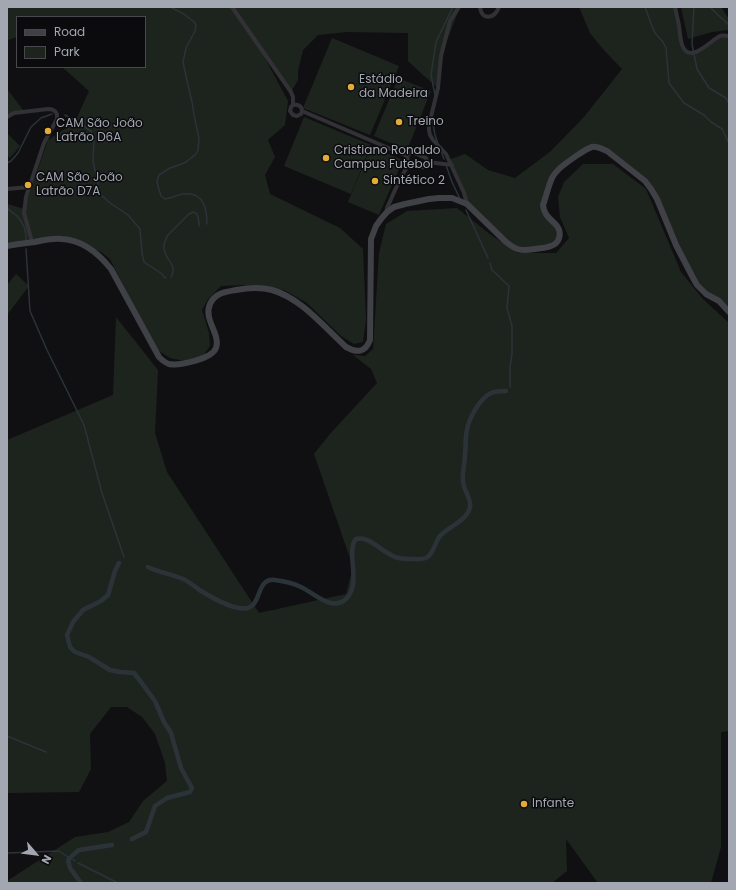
<!DOCTYPE html>
<html>
<head>
<meta charset="utf-8">
<style>
	body { margin:0 }
	#map { position:relative; width:736px; height:890px; overflow:hidden; background:#101012; font-family:Poppins,sans-serif }
	canvas { display:block }
	.frame { position:absolute; inset:0; border:8px solid #a3a7b1; pointer-events:none }
	.legend { position:absolute; left:16px; top:16px; width:130px; height:52px; box-sizing:border-box; background:#0b0b0d; border:1px solid #48494f; margin:0; padding:5px 7px; list-style:none; font-size:12px; color:#a3a7b1 }
	.legend li { display:flex; align-items:center; gap:8px; height:20px }
	.legend b { width:20px; border:1px solid #48494f }
	.north { position:absolute; left:16px; top:834px; width:40px; height:40px; -webkit-text-stroke:3px #0b0b0d; paint-order:stroke; rotate:118deg; font-size:11px; font-weight:700; line-height:16px; text-align:center; color:#a3a7b1 }
	.north::after { content:''; display:block; margin:auto; width:14px; height:18px; background:#a3a7b1; clip-path:polygon(50% 0,100% 100%,50% 72%,0 100%) }
</style>
</head>
<body>
<div id="map">
<canvas width="736" height="890"></canvas>
<div class="frame"></div>
<ul class="legend">
<li><b style="height:5px;background:#404146"></b>Road</li>
<li><b style="height:11px;background:#1d241e"></b>Park</li>
</ul>
<div class="north">N</div>
</div>
<script>
const g = document.querySelector('canvas').getContext('2d');
g.lineJoin = 'round';
function fill(path, color) {
  g.fillStyle = color;
  g.fill(path, 'evenodd');
}
function stroke(path, color, width, dash) {
  g.strokeStyle = color;
  g.lineWidth = width;
  g.lineCap = dash ? 'butt' : 'round';
  g.setLineDash(dash || []);
  g.stroke(path);
}
function write(font, color, halo, rows, align = 'center') {
  g.font = font + ' Poppins,sans-serif';
  g.lineWidth = 3;
  g.setLineDash([]);
  g.textBaseline = 'middle';
  g.strokeStyle = halo;
  g.fillStyle = color;
  for (const [text, x, y, turn = 0] of rows) {
    g.save();
    g.translate(x, y);
    g.rotate((+turn || 0) * Math.PI / 180);
    g.textAlign = isNaN(turn) ? turn : align;
    if (halo) g.strokeText(text, 0, 0);
    g.fillText(text, 0, 0);
    g.restore();
  }
}
fill(new Path2D(`
	M 7,7 L 460,7 L 441,56 L 438,88 L 423,75 L 408,61 L 408,33 L 347,32 L 318,35 L 303,50 L 298,71 L 298,80 L 291,92 L 258,45 L 288,101 L 285,125 L 268,140 L 275,157 L 265,175 L 270,194 L 340,228 L 363,249 L 366,320 L 363,342 L 354,344 L 341,336 L 307,303 L 284,290 L 245,285 L 221,286 L 208,299 L 202,310 L 209,333 L 210,346 L 203,356 L 185,361 L 170,358 L 156,349 L 110,259 L 101,252 L 73,240 L 7,245 L 7,205 L 8,204 L 24,209 L 48,140 L 75,122 L 89,91 L 62,67 L 145,67 L 145,17 L 17,17 L 17,37 L 8,40 L 7,39 Z
	M 579,7 L 675,7 L 681,43 L 690,53 L 721,36 L 729,36 L 729,312 L 697,285 L 657,199 L 645,181 L 615,158 L 592,147 L 560,168 L 549,185 L 543,205 L 557,227 L 558,242 L 528,250 L 506,242 L 467,204 L 448,160 L 465,154 L 488,170 L 515,178 L 551,151 L 584,117 L 622,69 L 603,49 L 590,33 Z
	M 681,7 L 721,7 L 729,19 L 729,30 L 712,32 L 688,39 Z
	M 332,38 L 399,66 L 370,135 L 303,108 Z
	M 398,78 L 431,91 L 407,150 L 374,136 Z
	M 7,89 L 24,111 L 7,115 Z
	M 304,117 L 371,145 L 351,194 L 284,166 Z
	M 7,133 L 20,146 L 10,158 L 7,155 Z
	M 371,147 L 403,160 L 379,215 L 348,202 Z
	M 583,164 L 613,164 L 646,189 L 681,272 L 703,299 L 729,323 L 729,731 L 721,732 L 721,847 L 711,883 L 598,883 L 566,839 L 567,871 L 552,883 L 7,883 L 7,881 L 75,837 L 108,832 L 129,822 L 143,801 L 167,781 L 165,763 L 155,734 L 142,717 L 127,707 L 111,707 L 90,734 L 91,769 L 79,792 L 7,793 L 7,440 L 113,395 L 116,317 L 158,370 L 155,433 L 167,472 L 259,613 L 346,594 L 353,567 L 314,454 L 329,435 L 377,383 L 371,369 L 353,355 L 365,356 L 373,349 L 379,253 L 386,224 L 407,211 L 457,208 L 491,235 L 518,253 L 556,253 L 569,238 L 560,217 L 558,197 L 564,182 Z
	M 16,274 L 29,286 L 7,315 L 7,285 Z`), '#1d241e');
stroke(new Path2D(`
	M 170,7 L 184,14 L 194,22 L 196,25 L 195,31 L 186,48 L 183,62 L 188,85 L 192,102 L 195,120 L 199,138 L 198,150 L 196,154 L 186,162 L 179,165 L 170,168 L 159,175 L 157,181 L 158,186 L 161,196 L 165,199 C 171,198 177,195 183,194 C 203,191 207,208 207,224
	M 645,7 L 652,26 L 655,33 L 663,42 L 666,48 L 669,83 L 684,103 L 704,115 L 711,122 L 722,129 L 729,143
	M 694,7 L 692,44 L 697,69 L 709,88 L 726,98 L 729,104
	M 710,7 L 718,15 L 729,25
	M 435,95 L 431,75 L 436,42 L 453,7
	M 65,115 L 74,120 L 91,131 L 94,139 L 93,161 L 100,194 L 110,203 L 128,215 L 140,229 L 142,253 L 144,262 L 162,274 L 164,277 L 166,278
	M 432,118 L 435,135 L 438,144
	M 441,151 L 444,159
	M 7,163 L 11,161 L 18,153 L 31,127 L 41,118 L 52,114
	M 446,165 L 452,182 L 460,199
	M 7,206 C 8,211 12,212 16,215 C 23,222 27,231 26,241
	M 466,210 L 488,258
	M 26,249 L 30,311 L 47,350 L 84,425 L 102,493 L 124,557
	M 490,263 L 492,270 L 509,286 L 507,308 L 512,326 L 512,354 L 510,367 L 510,387
	M 171,277 C 181,261 154,258 168,235 L 189,214 L 193,212 L 196,213 C 199,217 199,221 199,226
	M 7,736 L 46,752
	M 7,853 L 59,851 L 68,857
	M 71,858 L 75,861
	M 78,863 L 118,883`), '#2b3339', 1.5);
stroke(new Path2D(`
	M 119,563 L 115,571 L 108,595 L 101,601 L 83,610 L 73,622 L 67,635 L 70,647 L 75,652 L 89,657 L 110,670 L 120,672 L 134,673 L 141,682 L 155,701 L 164,722 L 171,733 L 181,768 L 192,788 L 190,792 L 167,798 L 155,806 L 146,832 L 132,839
	M 148,567 C 160,573 171,574 183,579 C 188,581 193,585 198,589 C 209,596 226,606 239,608 C 265,613 253,577 275,580 C 283,581 293,583 301,587 C 314,593 331,611 345,600 C 363,585 345,552 356,539 C 368,535 381,551 393,556 C 398,559 405,559 411,559 C 415,559 421,560 426,558 C 433,555 435,542 440,536 C 449,526 467,521 470,507 C 472,499 463,490 463,481 C 462,472 465,463 465,454 C 466,446 465,438 467,430 C 469,418 480,398 491,393 C 496,391 502,391 506,391
	M 81,883 L 70,868 L 68,860 L 73,855 L 79,850 L 112,845`), '#2b3339', 4.5);
stroke(new Path2D(`
	M 232,7 L 291,92 L 293,97 L 293,105
	M 459,7 L 450,21 L 441,56 L 438,88 L 429,125 L 429,130 L 430,135 L 433,140 L 446,154 L 464,193 L 467,204
	M 480,7 C 482,22 495,18 499,7
	M 675,7 C 676,13 678,19 679,26 C 680,33 680,41 683,47 C 691,64 711,40 720,36 C 722,35 726,36 729,36
	M 293,105 L 291,107 L 290,111 L 293,115 L 297,116 L 301,114 L 302,111
	M 293,105 C 298,104 302,106 302,111
	M 302,111 L 407,156
	M 7,117 L 14,113 L 48,109 C 55,109 58,113 57,119 L 44,143 L 26,197 L 24,213 L 32,242
	M 407,156 C 407,164 417,168 425,167 L 427,162
	M 407,156 L 409,154 L 412,152 L 426,158 L 427,162
	M 427,162 L 452,165
	M 7,189 L 29,187
	M 387,212 L 387,208 C 394,193 400,176 410,163`), '#323236', 4);
stroke(new Path2D(`
	M 7,246 C 16,244 25,243 35,242 C 44,240 53,238 62,239 C 83,240 99,254 111,269 L 159,357 C 162,360 165,363 169,364 C 179,366 212,359 216,348 C 221,334 203,320 210,304 C 215,293 225,292 236,290 C 247,288 260,287 272,290 C 301,298 324,327 346,347 C 357,353 365,353 370,340 L 371,239 L 376,226 L 381,219 L 387,212 L 394,207 L 405,204 L 429,199 L 439,198 L 452,198 L 467,204 L 506,242 C 517,251 522,251 535,249 C 541,248 546,248 551,246 C 560,243 562,233 557,226 C 551,219 544,216 543,205 C 546,197 548,187 552,178 C 554,174 557,171 560,168 C 566,163 585,149 592,147 C 597,146 602,149 607,151 L 645,181 L 651,189 L 657,199 L 676,245 L 692,276 L 697,285 L 706,294 L 719,301 L 729,312`), '#404146', 6);
for (const [x, y, r, color] of [
	[351,87,4,"#e3ab37"],
	[399,122,4,"#e3ab37"],
	[48,131,4,"#e3ab37"],
	[326,158,4,"#e3ab37"],
	[375,181,4,"#e3ab37"],
	[28,185,4,"#e3ab37"],
	[524,804,4,"#e3ab37"]
]) {
  const dot = new Path2D();
  dot.arc(x, y, r, 0, 2 * Math.PI);
  g.fillStyle = color;
  g.fill(dot);
  stroke(dot, '#0b0b0d', 1.5);
}
write('12px', '#a3a7b1', '#0b0b0d', [
	["Estádio",359,80],
	["da Madeira",359,94],
	["Treino",407,122],
	["CAM São João",56,124],
	["Latrão D6A",56,138],
	["Cristiano Ronaldo",334,151],
	["Campus Futebol",334,165],
	["CAM São João",36,178],
	["Latrão D7A",36,192],
	["Sintético 2",383,181],
	["Infante",532,804]
], 'left');
</script>
</body>
</html>
